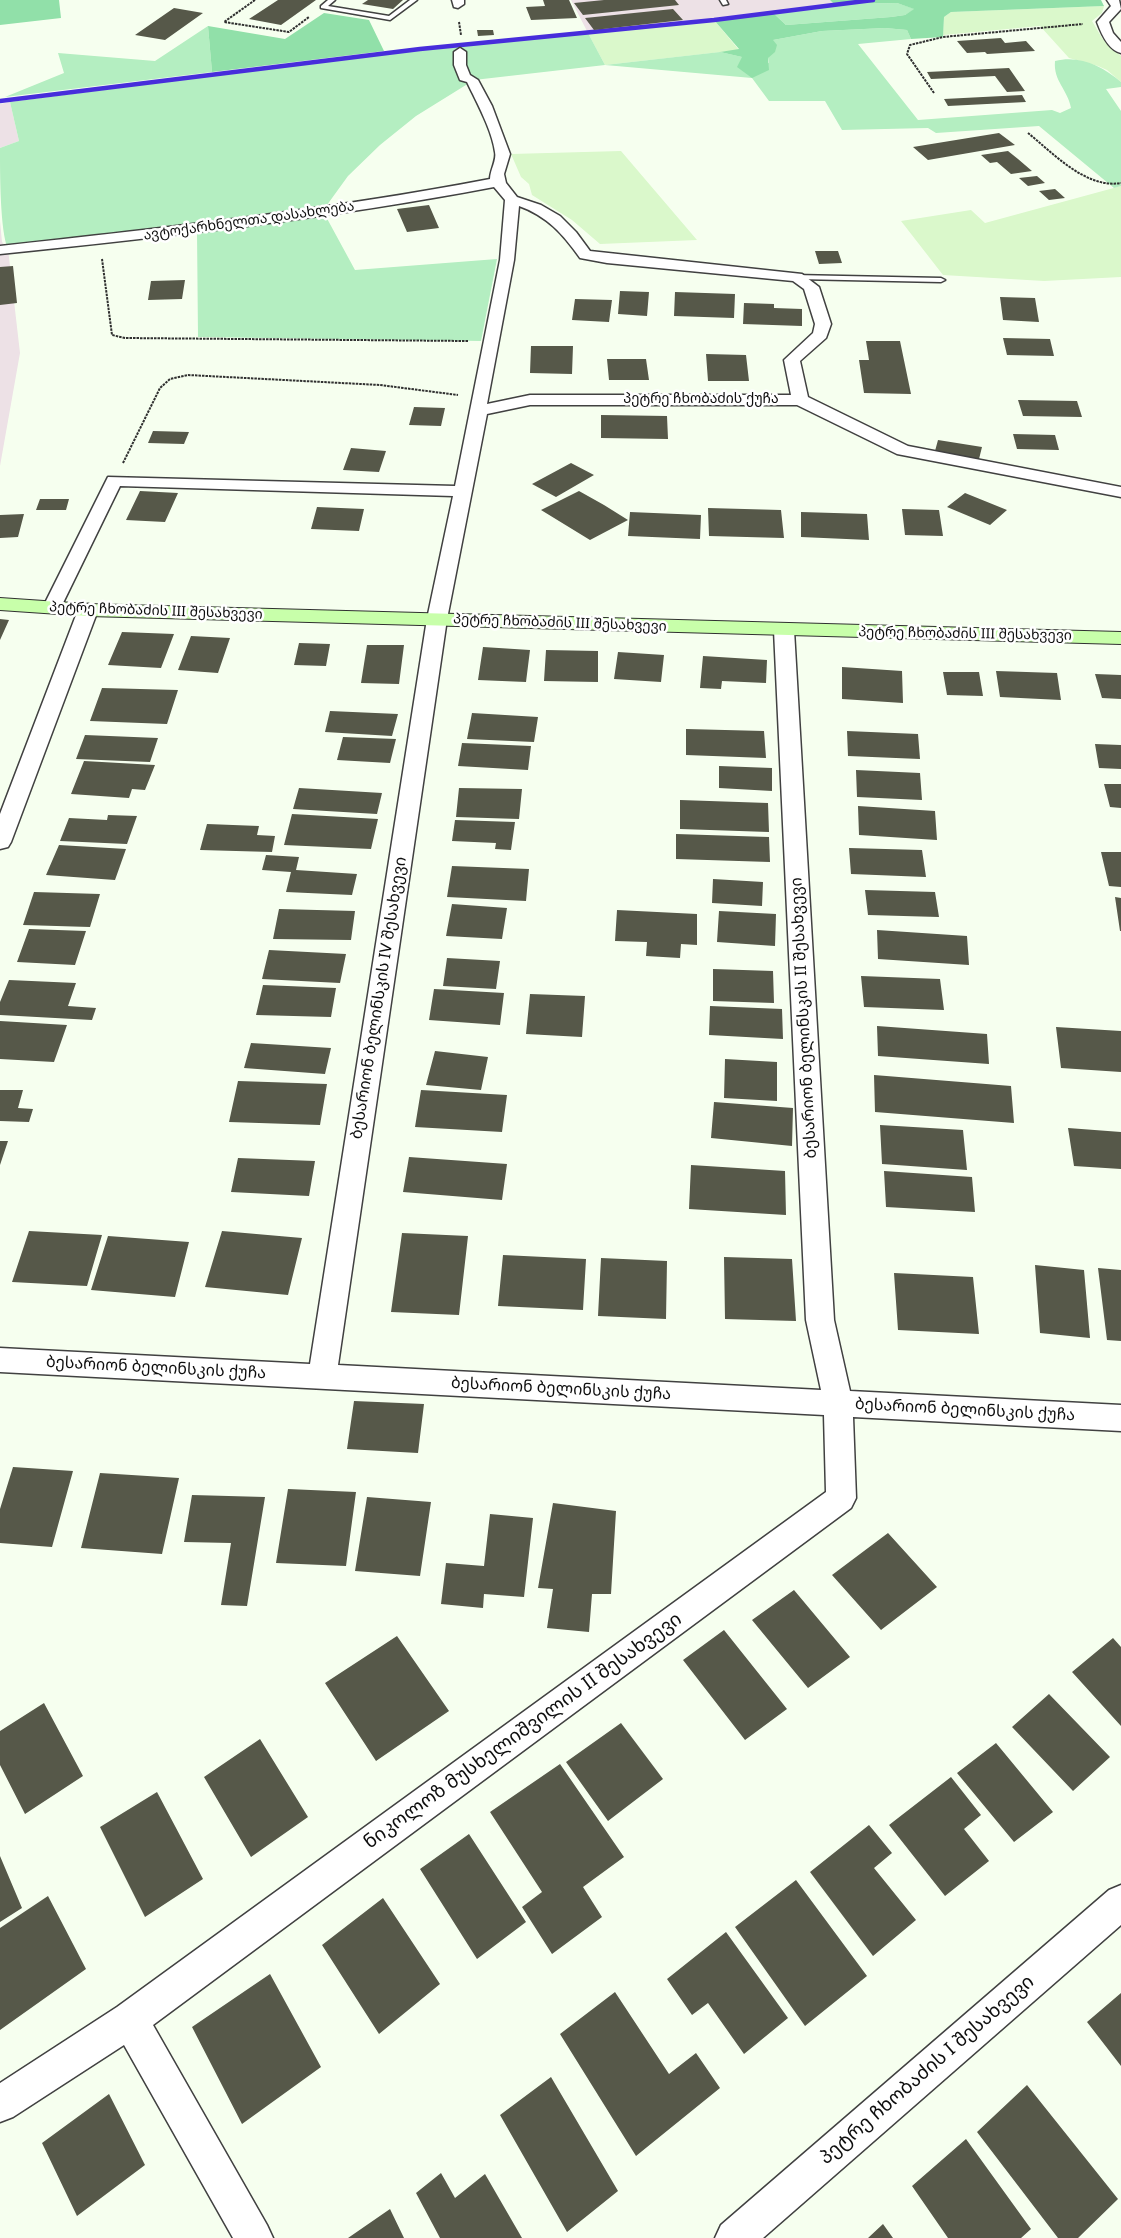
<!DOCTYPE html>
<html>
<head>
<meta charset="utf-8">
<style>
	body { margin:0 }
	canvas { display:block; background:#f6ffef }
</style>
</head>
<body>
<canvas width="1121" height="2238"></canvas>
<script>
const g = document.querySelector('canvas').getContext('2d');
g.lineJoin = 'round';
function fill(path, color) {
  g.fillStyle = color;
  g.fill(path, 'evenodd');
}
function stroke(path, color, width, dash) {
  g.strokeStyle = color;
  g.lineWidth = width;
  g.lineCap = dash ? 'butt' : 'round';
  g.setLineDash(dash || []);
  g.stroke(path);
}
function write(font, color, halo, rows, align = 'center') {
  g.font = font + ' Georgia,"Noto Sans Georgian",serif';
  g.lineWidth = 5;
  g.setLineDash([]);
  g.textBaseline = 'middle';
  g.strokeStyle = halo;
  g.fillStyle = color;
  for (const [text, x, y, turn = 0] of rows) {
    g.save();
    g.translate(x, y);
    g.rotate((+turn || 0) * Math.PI / 180);
    g.textAlign = isNaN(turn) ? turn : align;
    if (halo) g.strokeText(text, 0, 0);
    g.fillText(text, 0, 0);
    g.restore();
  }
}
fill(new Path2D(`
	M 571,0 L 830,0 L 834,4 L 588,33 Z
	M 10,102 L 19,141 L 0,148 L 0,104 Z
	M 0,221 L 2,242 L 8,249 L 20,353 L 0,466 Z`), '#ede1e6');
fill(new Path2D(`
	M 1104,6 L 1102,13 L 1092,21 L 1102,38 L 1121,56 L 1121,82 L 1107,70 L 1098,66 L 1069,58 L 1040,26 L 943,35 L 944,17 L 951,12 Z
	M 714,20 L 739,50 L 605,65 L 588,33 Z
	M 621,151 L 697,240 L 600,244 L 572,220 L 532,195 L 529,184 L 521,177 L 511,154 Z
	M 1121,186 L 1121,277 L 1044,281 L 943,275 L 901,221 L 971,210 L 985,223 Z`), '#daf8cb');
fill(new Path2D(`
	M 897,3 L 915,9 L 905,15 L 891,17 L 786,25 L 771,11 L 834,4 Z
	M 208,26 L 212,72 L 5,97 L 64,73 L 58,53 L 155,61 Z
	M 885,28 L 907,30 L 911,39 L 858,44 L 918,120 L 1052,110 L 1060,113 L 1071,108 C 1068,90 1053,81 1055,61 C 1080,55 1102,66 1121,82 L 1121,87 L 1106,89 L 1121,111 L 1121,186 L 1114,188 L 1039,126 L 936,133 L 928,128 L 842,130 L 825,101 L 769,101 L 752,78 L 605,65 L 474,80 L 416,116 L 380,145 L 348,176 L 327,205 L 216,222 L 8,249 C 0,231 0,173 0,148 L 19,141 L 10,102 L 475,42 L 577,33 L 588,33 L 605,65 L 720,52 L 769,63 L 768,58 L 773,40 L 822,31 Z
	M 324,213 L 355,270 L 497,259 L 481,341 L 198,337 L 197,232 Z`), '#b4eec1');
fill(new Path2D(`
	M 0,0 L 59,0 L 61,18 L 0,25 Z
	M 830,0 L 1101,0 L 1104,6 L 951,12 L 944,17 L 943,37 L 911,39 L 907,30 L 885,28 L 822,31 L 773,40 L 777,45 L 775,52 L 768,58 L 769,70 L 752,78 L 737,67 L 742,57 L 720,52 L 739,49 L 714,20 L 771,11 L 786,25 L 891,17 L 905,15 L 914,9 L 897,3 L 834,4 Z
	M 324,13 L 369,20 L 384,51 L 212,72 L 208,26 L 285,39 Z`), '#91e0a9');
stroke(new Path2D(`
	M 0,101 L 420,49 L 714,20 L 873,0`), '#472ddb', 4.5);
fill(new Path2D(`
	M 278,0 L 316,0 L 281,25 L 249,19 Z
	M 368,0 L 403,0 L 393,9 L 362,4 Z
	M 543,0 L 569,0 L 577,18 L 531,20 L 526,7 L 545,6 Z
	M 604,0 L 675,0 L 679,5 L 583,15 L 574,3 Z
	M 174,8 L 203,13 L 165,40 L 135,35 Z
	M 673,9 L 683,20 L 594,30 L 585,18 Z
	M 477,30 L 493,30 L 494,35 L 478,36 Z
	M 1001,38 L 1005,43 L 1026,41 L 1035,51 L 987,54 L 985,52 L 967,53 L 957,41 Z
	M 1009,68 L 1025,91 L 1007,92 L 995,76 L 931,79 L 927,72 Z
	M 1022,95 L 1026,102 L 948,106 L 944,99 Z
	M 999,133 L 1015,145 L 928,160 L 913,147 Z
	M 1008,151 L 1018,159 L 1032,171 L 1011,174 L 997,162 L 990,163 L 981,155 Z
	M 1037,176 L 1045,183 L 1028,186 L 1019,178 Z
	M 1055,189 L 1065,198 L 1049,200 L 1039,191 Z
	M 429,205 L 439,228 L 407,232 L 397,209 Z
	M 815,251 L 838,251 L 842,263 L 819,264 Z
	M 13,266 L 17,303 L 0,305 L 0,267 Z
	M 185,280 L 182,299 L 148,300 L 151,281 Z
	M 620,291 L 649,292 L 647,316 L 618,314 Z
	M 675,292 L 735,294 L 734,318 L 674,316 Z
	M 1000,297 L 1035,298 L 1039,322 L 1003,320 Z
	M 575,299 L 612,300 L 609,322 L 572,320 Z
	M 744,303 L 774,304 L 774,308 L 802,309 L 802,326 L 743,324 Z
	M 1003,338 L 1050,339 L 1054,356 L 1007,355 Z
	M 866,341 L 900,341 L 911,394 L 864,393 L 859,360 L 869,360 Z
	M 531,346 L 573,346 L 572,374 L 530,373 Z
	M 706,354 L 746,355 L 749,381 L 708,381 Z
	M 607,359 L 646,359 L 649,380 L 609,380 Z
	M 1018,400 L 1077,401 L 1082,417 L 1023,416 Z
	M 414,407 L 445,408 L 441,426 L 409,425 Z
	M 601,415 L 667,416 L 668,439 L 601,438 Z
	M 153,431 L 189,432 L 184,444 L 148,443 Z
	M 1013,434 L 1055,435 L 1059,450 L 1017,449 Z
	M 938,440 L 982,447 L 979,459 L 935,451 Z
	M 351,448 L 386,451 L 379,472 L 343,470 Z
	M 571,463 L 594,475 L 556,497 L 532,484 Z
	M 140,491 L 178,493 L 165,522 L 126,520 Z
	M 579,491 L 604,505 L 628,520 L 590,540 L 541,510 Z
	M 965,493 L 1007,510 L 990,525 L 947,507 Z
	M 40,499 L 69,499 L 66,510 L 36,510 Z
	M 317,507 L 364,509 L 359,531 L 311,529 Z
	M 708,508 L 781,510 L 784,538 L 709,536 Z
	M 902,509 L 939,510 L 943,536 L 905,535 Z
	M 630,512 L 701,515 L 700,539 L 628,536 Z
	M 801,512 L 867,514 L 869,540 L 801,537 Z
	M 24,514 L 18,537 L 0,538 L 0,515 Z
	M 0,619 L 9,620 L 0,640 Z
	M 122,632 L 174,634 L 161,668 L 108,665 Z
	M 191,636 L 230,638 L 218,673 L 178,670 Z
	M 299,643 L 330,644 L 326,666 L 294,665 Z
	M 367,645 L 404,645 L 399,684 L 361,683 Z
	M 483,647 L 530,650 L 526,682 L 478,680 Z
	M 546,650 L 598,651 L 598,682 L 544,681 Z
	M 618,652 L 664,655 L 661,682 L 614,679 Z
	M 703,656 L 767,660 L 766,683 L 722,681 L 721,689 L 700,688 Z
	M 842,667 L 902,671 L 903,703 L 842,699 Z
	M 996,671 L 1057,673 L 1061,700 L 1000,697 Z
	M 943,672 L 979,672 L 983,696 L 947,695 Z
	M 1095,674 L 1121,675 L 1121,699 L 1102,698 Z
	M 102,688 L 178,690 L 167,724 L 90,721 Z
	M 330,711 L 398,714 L 392,736 L 325,732 Z
	M 472,713 L 538,717 L 534,742 L 467,739 Z
	M 686,729 L 764,731 L 766,758 L 686,755 Z
	M 847,731 L 918,734 L 920,759 L 848,756 Z
	M 85,735 L 158,738 L 150,762 L 76,759 Z
	M 343,737 L 396,739 L 390,763 L 337,760 Z
	M 462,743 L 531,746 L 528,770 L 458,766 Z
	M 1095,744 L 1121,745 L 1121,769 L 1099,768 Z
	M 84,761 L 155,765 L 145,790 L 132,789 L 129,798 L 71,794 Z
	M 719,766 L 772,768 L 772,791 L 719,788 Z
	M 856,770 L 920,773 L 922,800 L 857,797 Z
	M 1104,784 L 1121,784 L 1121,808 L 1110,807 Z
	M 299,788 L 382,793 L 377,814 L 293,809 Z
	M 459,788 L 522,789 L 519,819 L 456,817 Z
	M 680,800 L 768,803 L 769,832 L 680,829 Z
	M 858,806 L 935,811 L 937,840 L 859,835 Z
	M 292,814 L 378,819 L 371,849 L 284,845 Z
	M 108,815 L 137,816 L 127,844 L 60,841 L 69,818 L 107,820 Z
	M 455,820 L 515,822 L 511,850 L 495,849 L 496,843 L 452,841 Z
	M 207,824 L 259,826 L 257,835 L 275,836 L 272,852 L 200,850 Z
	M 676,834 L 769,837 L 770,862 L 676,859 Z
	M 59,845 L 126,849 L 115,880 L 46,875 Z
	M 849,848 L 922,850 L 926,877 L 851,874 Z
	M 1101,852 L 1121,852 L 1121,887 L 1109,886 Z
	M 266,855 L 299,857 L 296,870 L 357,874 L 352,895 L 286,892 L 291,872 L 262,870 Z
	M 452,866 L 529,869 L 526,901 L 447,897 Z
	M 713,879 L 763,882 L 762,906 L 712,903 Z
	M 865,890 L 935,892 L 939,917 L 868,915 Z
	M 34,892 L 100,894 L 90,927 L 23,925 Z
	M 1115,897 L 1121,898 L 1121,931 L 1120,931 Z
	M 452,904 L 507,908 L 502,939 L 446,936 Z
	M 279,909 L 355,911 L 351,940 L 273,939 Z
	M 617,910 L 697,914 L 697,945 L 681,944 L 680,958 L 646,956 L 647,942 L 615,941 Z
	M 719,911 L 776,914 L 775,946 L 717,942 Z
	M 29,929 L 86,931 L 75,965 L 17,962 Z
	M 877,930 L 967,936 L 969,965 L 878,959 Z
	M 269,950 L 346,954 L 340,983 L 262,979 Z
	M 447,958 L 500,961 L 496,989 L 443,986 Z
	M 713,969 L 773,971 L 774,1003 L 713,1001 Z
	M 861,976 L 940,979 L 944,1010 L 864,1007 Z
	M 9,980 L 76,983 L 68,1006 L 96,1008 L 92,1020 L 0,1015 L 0,1002 Z
	M 263,985 L 336,988 L 331,1017 L 256,1015 Z
	M 434,989 L 504,993 L 500,1025 L 429,1020 Z
	M 530,994 L 585,996 L 582,1037 L 526,1034 Z
	M 710,1006 L 782,1009 L 783,1039 L 709,1035 Z
	M 0,1021 L 67,1025 L 54,1062 L 0,1059 Z
	M 877,1026 L 987,1034 L 989,1064 L 878,1056 Z
	M 1056,1027 L 1121,1031 L 1121,1072 L 1061,1068 Z
	M 251,1043 L 331,1048 L 325,1074 L 244,1068 Z
	M 435,1051 L 488,1057 L 481,1090 L 426,1085 Z
	M 725,1059 L 777,1062 L 777,1101 L 724,1098 Z
	M 874,1075 L 1011,1086 L 1014,1123 L 875,1112 Z
	M 238,1081 L 327,1084 L 320,1125 L 229,1122 Z
	M 0,1090 L 23,1090 L 18,1108 L 33,1109 L 29,1122 L 0,1121 Z
	M 421,1090 L 507,1095 L 502,1132 L 415,1127 Z
	M 714,1102 L 793,1108 L 792,1146 L 711,1138 Z
	M 880,1125 L 963,1130 L 967,1170 L 882,1164 Z
	M 1068,1128 L 1121,1132 L 1121,1169 L 1074,1166 Z
	M 0,1141 L 8,1141 L 0,1165 Z
	M 409,1157 L 507,1164 L 502,1200 L 403,1192 Z
	M 238,1158 L 315,1161 L 309,1196 L 231,1192 Z
	M 691,1165 L 785,1171 L 786,1215 L 689,1209 Z
	M 884,1171 L 972,1177 L 975,1212 L 886,1207 Z
	M 29,1231 L 102,1235 L 87,1286 L 12,1282 Z
	M 222,1231 L 302,1238 L 288,1295 L 205,1287 Z
	M 402,1233 L 468,1236 L 459,1315 L 391,1312 Z
	M 108,1236 L 189,1242 L 175,1297 L 91,1290 Z
	M 503,1255 L 586,1259 L 583,1310 L 498,1306 Z
	M 724,1257 L 792,1259 L 796,1321 L 725,1319 Z
	M 601,1258 L 667,1261 L 666,1319 L 598,1316 Z
	M 1035,1265 L 1084,1270 L 1090,1338 L 1040,1333 Z
	M 1098,1268 L 1121,1270 L 1121,1341 L 1107,1340 Z
	M 894,1273 L 973,1277 L 979,1334 L 898,1330 Z
	M 354,1401 L 424,1404 L 418,1453 L 347,1449 Z
	M 13,1467 L 73,1471 L 52,1547 L 0,1543 L 0,1509 Z
	M 100,1473 L 179,1478 L 162,1554 L 81,1548 Z
	M 288,1489 L 356,1492 L 346,1566 L 276,1563 Z
	M 192,1495 L 265,1497 L 247,1606 L 221,1605 L 231,1543 L 184,1542 Z
	M 367,1497 L 431,1502 L 420,1576 L 355,1571 Z
	M 553,1503 L 616,1511 L 611,1594 L 592,1594 L 589,1632 L 547,1628 L 553,1589 L 538,1588 Z
	M 490,1514 L 533,1518 L 524,1597 L 484,1594 L 483,1608 L 441,1604 L 446,1563 L 484,1566 Z
	M 888,1533 L 937,1587 L 881,1630 L 832,1575 Z
	M 794,1590 L 850,1657 L 808,1688 L 752,1620 Z
	M 724,1630 L 787,1709 L 745,1740 L 683,1660 Z
	M 397,1636 L 449,1711 L 376,1761 L 325,1683 Z
	M 1113,1638 L 1121,1647 L 1121,1726 L 1072,1672 Z
	M 1049,1694 L 1110,1757 L 1073,1791 L 1012,1727 Z
	M 44,1703 L 83,1776 L 25,1814 L 0,1765 L 0,1731 Z
	M 621,1723 L 663,1779 L 608,1821 L 566,1762 Z
	M 260,1739 L 308,1817 L 251,1857 L 204,1777 Z
	M 996,1743 L 1053,1812 L 1014,1842 L 957,1773 Z
	M 560,1764 L 624,1857 L 583,1887 L 602,1917 L 552,1954 L 522,1907 L 542,1892 L 490,1812 Z
	M 951,1777 L 981,1815 L 964,1829 L 989,1861 L 945,1896 L 889,1825 Z
	M 157,1792 L 203,1879 L 145,1917 L 100,1827 Z
	M 869,1825 L 892,1853 L 874,1868 L 916,1920 L 873,1956 L 810,1872 Z
	M 469,1834 L 526,1922 L 477,1959 L 420,1869 Z
	M 0,1856 L 22,1908 L 0,1922 Z
	M 796,1880 L 867,1976 L 805,2026 L 735,1927 Z
	M 48,1896 L 86,1969 L 0,2030 L 0,1928 Z
	M 383,1898 L 440,1984 L 379,2034 L 322,1945 Z
	M 726,1932 L 788,2018 L 744,2054 L 708,2003 L 692,2015 L 667,1979 Z
	M 270,1974 L 321,2067 L 242,2124 L 192,2027 Z
	M 615,1992 L 669,2074 L 696,2053 L 720,2088 L 636,2156 L 560,2034 Z
	M 1121,1993 L 1121,2066 L 1087,2022 Z
	M 551,2077 L 618,2191 L 567,2232 L 500,2115 Z
	M 1027,2085 L 1118,2199 L 1078,2238 L 1058,2238 L 977,2132 Z
	M 109,2094 L 145,2165 L 77,2216 L 42,2143 Z
	M 966,2139 L 1031,2229 L 1021,2238 L 948,2238 L 912,2186 Z
	M 441,2173 L 455,2198 L 485,2174 L 522,2238 L 440,2238 L 416,2193 Z
	M 390,2209 L 404,2238 L 348,2238 Z
	M 883,2224 L 893,2238 L 868,2238 Z`), '#565849');
const lane = new Path2D(`
	M 328,0 L 335,0 L 328,6 L 389,16 L 410,0 L 417,0 L 390,20 L 321,8 L 321,6 Z
	M 720,0 L 726,0 L 728,4 L 723,5 Z
	M 794,275 L 941,278 L 945,280 L 941,282 L 797,279 L 794,279 Z`);
const street = new Path2D(`
	M 452,0 L 464,0 L 464,4 L 458,8 L 454,7 Z
	M 1107,0 L 1119,0 L 1121,9 L 1109,22 L 1113,33 L 1121,42 L 1121,53 C 1108,50 1101,33 1097,22 L 1111,6 Z
	M 460,48 L 466,52 L 466,65 L 470,75 L 478,80 L 492,106 L 510,154 L 504,174 L 506,183 L 517,197 L 541,205 L 560,216 L 576,232 L 590,251 L 802,274 L 819,287 L 831,324 L 826,338 L 800,361 L 808,397 L 908,446 L 1121,487 L 1121,497 L 897,454 L 797,405 L 530,405 L 487,414 L 447,619 L 338,1365 L 821,1390 L 806,1320 L 774,630 L 777,626 L 791,626 L 794,630 L 834,1320 L 850,1391 L 1121,1405 L 1121,1431 L 853,1417 L 856,1498 L 851,1508 L 153,2025 L 267,2225 L 273,2238 L 233,2238 L 124,2045 L 13,2117 L 0,2122 L 0,2083 L 117,2007 L 826,1492 L 824,1415 L 0,1372 L 0,1348 L 310,1364 L 427,619 L 453,496 L 120,486 L 61,607 L 59,611 L 45,611 L 43,607 L 108,477 L 455,486 L 500,260 L 505,200 L 494,187 C 331,218 166,237 0,254 L 0,246 C 164,228 328,210 490,179 C 490,170 497,160 495,152 C 492,130 477,103 467,82 L 460,80 L 454,65 L 454,52 ZM 519,206 C 547,216 563,234 580,258 L 607,263 L 793,281 L 804,289 L 815,324 L 813,333 L 784,360 L 791,395 L 530,395 L 487,404 L 514,260 Z
	M 88,604 L 95,606 L 98,610 L 11,842 L 8,847 L 0,849 L 0,814 L 78,610 L 81,606 Z
	M 1121,1885 L 1121,1925 L 763,2238 L 715,2238 L 721,2225 L 1109,1890 Z`);
const secondary = new Path2D(`
	M 0,598 L 88,604 L 1121,632 L 1121,644 L 88,616 L 0,610 Z`);
stroke(lane, '#414141', 3);
stroke(street, '#414141', 3);
stroke(secondary, '#303030', 2);
stroke(new Path2D(`
	M 255,0 L 224,22 L 289,32 L 309,17
	M 459,22 L 461,35
	M 934,93 L 907,54 L 910,45 L 943,37 L 1083,24
	M 1028,133 C 1053,153 1086,189 1121,183
	M 102,259 L 112,335 L 125,338 L 468,341
	M 123,463 L 160,388 L 170,379 L 188,375 L 380,385 L 458,395`), '#303030', 2, [2.5, 1]);
fill(lane, '#fff');
fill(street, '#fff');
fill(secondary, '#c8ffaa');
write('14px', '#0e0e0e', '#fff', [
	["ავტოქარხნელთა დასახლება",249,221,-8],
	["პეტრე ჩხობაძის ქუჩა",701,399],
	["პეტრე ჩხობაძის III შესახვევი",156,611,2],
	["პეტრე ჩხობაძის III შესახვევი",560,623,2],
	["პეტრე ჩხობაძის III შესახვევი",965,634,1]
]);
write('16px', '#0e0e0e', '#fff', [
	["ბესარიონ ბელინსკის IV შესახვევი",379,998,-81],
	["ბესარიონ ბელინსკის II შესახვევი",804,1018,-93],
	["ბესარიონ ბელინსკის ქუჩა",156,1368,3],
	["ბესარიონ ბელინსკის ქუჩა",561,1389,3],
	["ბესარიონ ბელინსკის ქუჩა",965,1410,3]
]);
write('19px', '#0e0e0e', '#fff', [
	["ნიკოლოზ მუსხელიშვილის II შესახვევი",523,1731,-36],
	["პეტრე ჩხობაძის I შესახვევი",927,2070,-41]
]);
</script>
</body>
</html>
